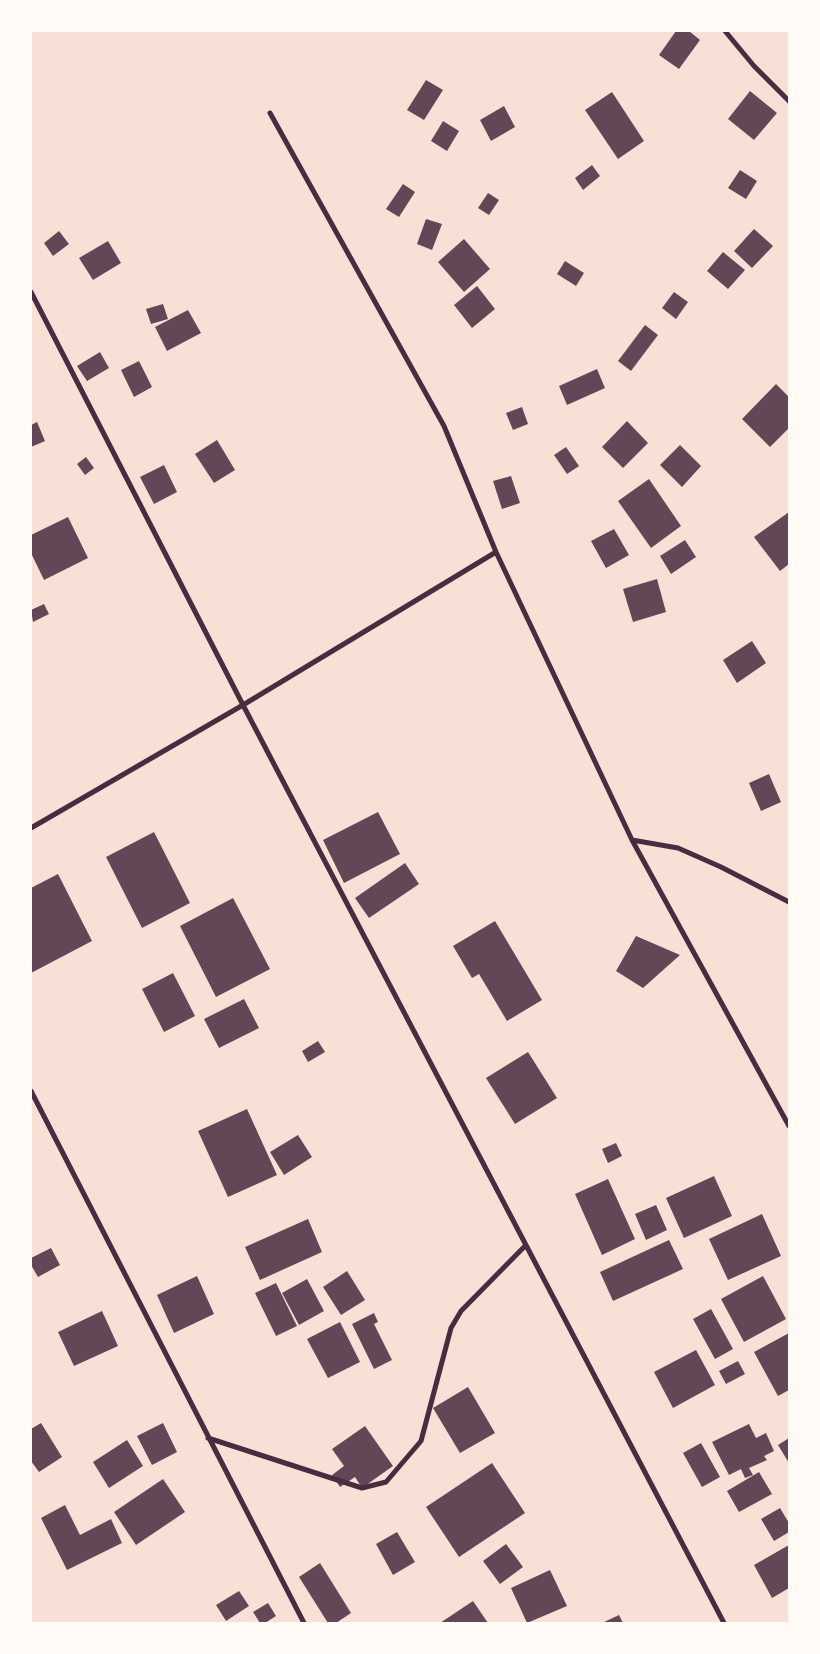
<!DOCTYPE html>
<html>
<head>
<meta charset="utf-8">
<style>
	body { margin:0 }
	#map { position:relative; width:820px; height:1654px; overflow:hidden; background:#f7e1d7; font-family:Jost,sans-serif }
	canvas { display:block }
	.frame { position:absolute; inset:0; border:32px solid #fffaf5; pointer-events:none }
</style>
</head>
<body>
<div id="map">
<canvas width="820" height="1654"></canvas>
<div class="frame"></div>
</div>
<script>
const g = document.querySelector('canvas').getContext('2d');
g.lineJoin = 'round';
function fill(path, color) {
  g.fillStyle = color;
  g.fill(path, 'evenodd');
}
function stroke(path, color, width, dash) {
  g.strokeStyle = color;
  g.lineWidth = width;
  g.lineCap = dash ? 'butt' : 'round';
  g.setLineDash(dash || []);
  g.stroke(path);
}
fill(new Path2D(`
	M 676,31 L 689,31 L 700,40 L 679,69 L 659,55 Z
	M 426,80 L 443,90 L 424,120 L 407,110 Z
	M 750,91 L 777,113 L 754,140 L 728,119 Z
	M 612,92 L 644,141 L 618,159 L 585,110 Z
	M 504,106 L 515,127 L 491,141 L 480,120 Z
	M 443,121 L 459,131 L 447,151 L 431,141 Z
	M 592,165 L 600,176 L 583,190 L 575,178 Z
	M 740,170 L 757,181 L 746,199 L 728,188 Z
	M 403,184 L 415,192 L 399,217 L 386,209 Z
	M 488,193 L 499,200 L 489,215 L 478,208 Z
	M 426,219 L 442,224 L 432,250 L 417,244 Z
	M 754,229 L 773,246 L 752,268 L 734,251 Z
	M 59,231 L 69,244 L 53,256 L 44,243 Z
	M 464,239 L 490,269 L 464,292 L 438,262 Z
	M 108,241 L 121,263 L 93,280 L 79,258 Z
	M 723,252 L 745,270 L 728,289 L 707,271 Z
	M 565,261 L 584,273 L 576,286 L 557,274 Z
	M 477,286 L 495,309 L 472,328 L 454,305 Z
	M 674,292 L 688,302 L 676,319 L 662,308 Z
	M 163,304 L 168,319 L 151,324 L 146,309 Z
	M 188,310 L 201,333 L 167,351 L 155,327 Z
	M 645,325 L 658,335 L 631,371 L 618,361 Z
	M 100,352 L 109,368 L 87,381 L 77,366 Z
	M 139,361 L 152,387 L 134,397 L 121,370 Z
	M 597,369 L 605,388 L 567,405 L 559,386 Z
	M 776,384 L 789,397 L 789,428 L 770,447 L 742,419 Z
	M 522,407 L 528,424 L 513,430 L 506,413 Z
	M 627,421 L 648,443 L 623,468 L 602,447 Z
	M 37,422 L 45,441 L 31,447 L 31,425 Z
	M 217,440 L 235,470 L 214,483 L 195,454 Z
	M 680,445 L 701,466 L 682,487 L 660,465 Z
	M 566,447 L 579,466 L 567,474 L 554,455 Z
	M 86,457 L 94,468 L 85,475 L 77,464 Z
	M 164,465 L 177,492 L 154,504 L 140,477 Z
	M 511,476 L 520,503 L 502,509 L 493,481 Z
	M 649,479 L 681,526 L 651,548 L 618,501 Z
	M 789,512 L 789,564 L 780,571 L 754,537 Z
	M 68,517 L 88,558 L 44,580 L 31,553 L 31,535 Z
	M 614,529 L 629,555 L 606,568 L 591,541 Z
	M 685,540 L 696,557 L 671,574 L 660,556 Z
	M 657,579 L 666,612 L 633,622 L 623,589 Z
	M 44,604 L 49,614 L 33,622 L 31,610 Z
	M 752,641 L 766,663 L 737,683 L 723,660 Z
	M 769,774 L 781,802 L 761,811 L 749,783 Z
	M 378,812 L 400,854 L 344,883 L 323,840 Z
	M 154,832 L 190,903 L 142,928 L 106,857 Z
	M 405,863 L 419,884 L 369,918 L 355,898 Z
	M 58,874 L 92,941 L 31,973 L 31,888 Z
	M 233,898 L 270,969 L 216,997 L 180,926 Z
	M 495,921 L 542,1000 L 507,1021 L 479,974 L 472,978 L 453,946 Z
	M 636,936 L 680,955 L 643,988 L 616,971 Z
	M 173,973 L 195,1016 L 164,1032 L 142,989 Z
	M 244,999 L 259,1028 L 219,1048 L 204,1019 Z
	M 318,1041 L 325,1052 L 308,1062 L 302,1051 Z
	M 528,1052 L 557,1098 L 515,1124 L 486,1078 Z
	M 247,1109 L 277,1175 L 228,1197 L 198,1131 Z
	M 298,1135 L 312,1157 L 284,1175 L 270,1152 Z
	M 616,1143 L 622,1156 L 608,1163 L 602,1149 Z
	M 714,1176 L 732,1216 L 684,1238 L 666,1198 Z
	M 608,1179 L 635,1239 L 602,1255 L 575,1194 Z
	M 656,1205 L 667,1230 L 646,1240 L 635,1214 Z
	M 762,1214 L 781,1256 L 728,1280 L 709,1239 Z
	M 308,1219 L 322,1252 L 260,1280 L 245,1247 Z
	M 669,1240 L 683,1269 L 613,1301 L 600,1272 Z
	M 51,1248 L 60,1265 L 38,1277 L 31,1265 L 31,1258 Z
	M 347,1271 L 365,1300 L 341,1315 L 323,1287 Z
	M 197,1276 L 214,1314 L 174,1333 L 157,1295 Z
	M 763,1276 L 786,1319 L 744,1342 L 721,1299 Z
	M 307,1279 L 324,1311 L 299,1325 L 282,1293 Z
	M 276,1283 L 297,1326 L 276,1336 L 255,1293 Z
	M 711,1309 L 733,1349 L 715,1359 L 693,1319 Z
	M 102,1311 L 118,1346 L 74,1366 L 58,1332 Z
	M 374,1313 L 378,1322 L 374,1324 L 392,1360 L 374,1369 L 352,1324 Z
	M 340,1322 L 360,1362 L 328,1378 L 307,1339 Z
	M 789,1333 L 789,1390 L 778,1396 L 754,1352 Z
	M 696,1350 L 715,1385 L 673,1408 L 654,1372 Z
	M 738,1361 L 745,1374 L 726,1384 L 719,1371 Z
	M 468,1387 L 495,1433 L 460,1453 L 433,1408 Z
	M 41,1423 L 62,1457 L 39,1472 L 31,1461 L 31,1429 Z
	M 163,1423 L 177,1452 L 152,1465 L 137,1436 Z
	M 749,1424 L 756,1438 L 766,1433 L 774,1451 L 764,1456 L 767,1460 L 749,1468 L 753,1475 L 745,1478 L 741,1469 L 729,1475 L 712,1442 Z
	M 365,1426 L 393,1466 L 362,1488 L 355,1477 L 340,1487 L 332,1475 L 344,1466 L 332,1449 Z
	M 789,1438 L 789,1463 L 778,1445 Z
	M 127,1440 L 143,1466 L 109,1488 L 93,1462 Z
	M 701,1443 L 720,1477 L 702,1487 L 683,1453 Z
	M 492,1463 L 525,1513 L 459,1557 L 426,1507 Z
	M 759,1472 L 772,1494 L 739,1512 L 727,1491 Z
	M 163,1479 L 185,1512 L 136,1545 L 114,1512 Z
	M 65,1505 L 80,1535 L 111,1519 L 122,1543 L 67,1570 L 41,1518 Z
	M 780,1508 L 789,1523 L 789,1532 L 774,1541 L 761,1519 Z
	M 397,1532 L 415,1562 L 393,1575 L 376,1544 Z
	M 506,1544 L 523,1567 L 500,1584 L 483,1561 Z
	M 789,1545 L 789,1588 L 772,1598 L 754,1565 Z
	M 320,1563 L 351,1613 L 336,1623 L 328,1623 L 299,1577 Z
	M 550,1570 L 567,1606 L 527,1623 L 511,1588 Z
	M 239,1591 L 249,1606 L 226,1621 L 216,1605 Z
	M 473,1601 L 488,1623 L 440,1623 Z
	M 268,1603 L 276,1616 L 265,1623 L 260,1623 L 253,1612 Z
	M 619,1615 L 623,1623 L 602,1623 Z`), '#644757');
stroke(new Path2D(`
	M 725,31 L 754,66 L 789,101
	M 270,113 L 444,426 L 496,552 L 632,840 L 789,1126
	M 31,292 L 243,705 L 724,1623
	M 31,828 L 243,705 L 496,552
	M 632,840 L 678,848 L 721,867 L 789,902
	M 31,1091 L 304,1623
	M 208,1438 L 362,1488 L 386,1482 L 421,1441 L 451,1328 L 461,1311 L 526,1245`), '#4a2c40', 5);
</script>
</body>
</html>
